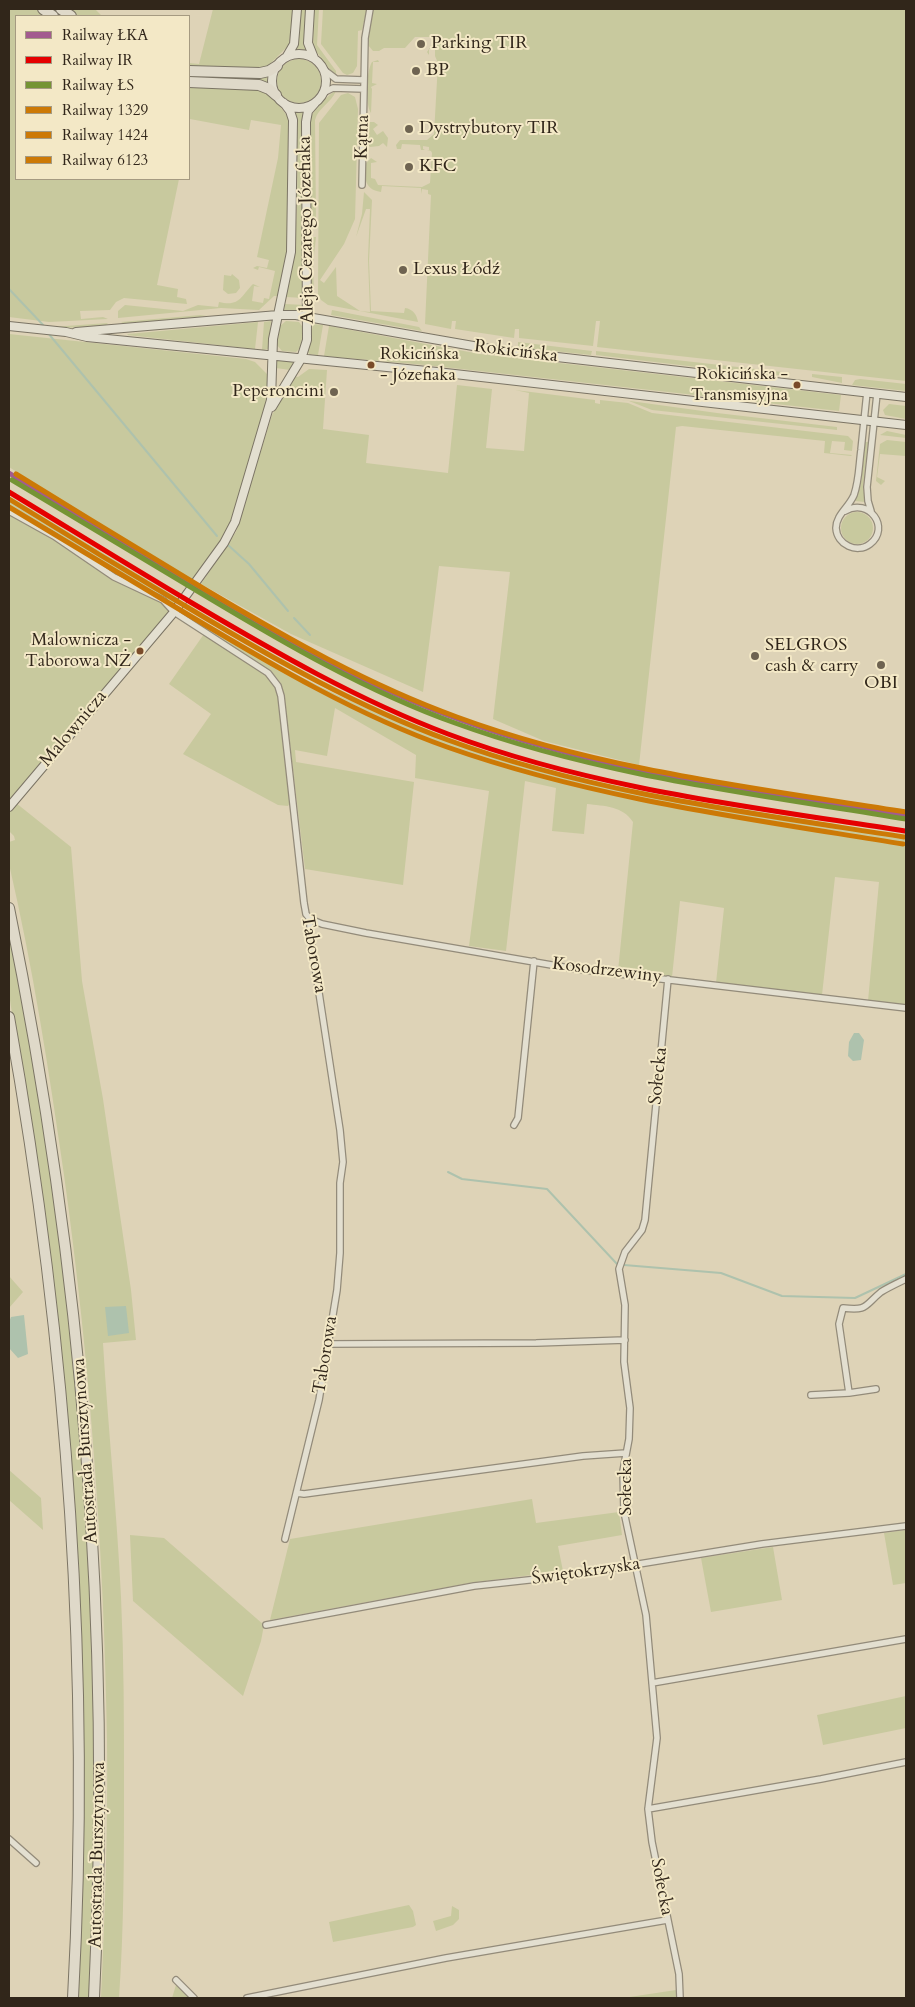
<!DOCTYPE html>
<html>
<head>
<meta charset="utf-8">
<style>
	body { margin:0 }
	#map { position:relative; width:915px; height:2007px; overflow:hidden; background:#ded3b7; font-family:Cardo,serif }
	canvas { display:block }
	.frame { position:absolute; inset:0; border:10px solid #31261a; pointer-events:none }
	.legend { position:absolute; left:15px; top:15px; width:175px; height:165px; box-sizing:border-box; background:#f3e8c6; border:1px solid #a59a81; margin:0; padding:6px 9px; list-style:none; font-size:15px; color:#31261a }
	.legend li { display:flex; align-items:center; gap:10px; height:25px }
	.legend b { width:25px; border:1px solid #a59a81 }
</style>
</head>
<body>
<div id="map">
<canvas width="915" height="2007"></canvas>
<div class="frame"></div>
<ul class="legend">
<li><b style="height:6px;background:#a35b8f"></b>Railway ŁKA</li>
<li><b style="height:6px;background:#e50000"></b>Railway IR</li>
<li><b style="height:6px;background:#759434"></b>Railway ŁS</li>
<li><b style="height:6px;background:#cc7906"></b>Railway 1329</li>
<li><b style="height:6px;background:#cc7906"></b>Railway 1424</li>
<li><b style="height:6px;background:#cc7906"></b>Railway 6123</li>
</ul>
</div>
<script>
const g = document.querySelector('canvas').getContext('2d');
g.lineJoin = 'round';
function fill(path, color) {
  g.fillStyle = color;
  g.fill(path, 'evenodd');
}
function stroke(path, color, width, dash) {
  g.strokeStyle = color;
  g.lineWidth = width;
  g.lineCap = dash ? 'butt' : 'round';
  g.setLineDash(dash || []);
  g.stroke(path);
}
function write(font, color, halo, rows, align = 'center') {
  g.font = font + ' Cardo,serif';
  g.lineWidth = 4;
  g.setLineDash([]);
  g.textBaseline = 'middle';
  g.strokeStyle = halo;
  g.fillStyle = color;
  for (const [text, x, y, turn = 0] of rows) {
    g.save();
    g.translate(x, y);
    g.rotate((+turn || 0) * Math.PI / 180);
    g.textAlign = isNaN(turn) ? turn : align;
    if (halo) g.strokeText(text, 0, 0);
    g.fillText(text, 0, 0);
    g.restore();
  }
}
fill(new Path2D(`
	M 9,9 L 36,9 L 45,16 L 16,16 L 16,179 L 179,179 L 157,285 L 178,289 L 177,297 L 186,299 L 187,304 L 124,298 L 116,302 L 110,310 L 80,311 L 81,319 L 103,317 L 108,319 L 49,322 L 9,317 Z
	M 69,9 L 95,9 L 102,16 L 78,16 Z
	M 213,9 L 293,9 L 289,45 L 267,67 L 248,68 L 189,66 L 189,63 L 199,64 Z
	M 301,9 L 306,9 L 305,50 L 297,49 Z
	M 314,9 L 319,9 L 317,45 L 336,71 L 336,75 L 331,71 L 313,47 Z
	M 323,9 L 367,9 L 362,30 L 358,31 L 357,66 L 353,73 L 347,75 L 343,73 L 321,44 Z
	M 372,9 L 906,9 L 906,381 L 597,347 L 600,321 L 596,321 L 593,346 L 519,338 L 519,329 L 515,329 L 514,338 L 455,329 L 456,321 L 452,321 L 451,329 L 425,324 L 431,195 L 428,194 L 428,190 L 422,189 L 421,194 L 421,188 L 382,186 L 381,192 C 363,189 365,177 366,163 L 371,158 L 377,162 L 371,163 L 371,178 L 375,179 L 378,185 L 422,187 L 430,183 L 432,153 L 431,151 L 427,150 L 429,150 L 429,147 L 423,146 L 423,149 L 425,150 L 421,150 L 420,145 L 402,144 L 401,149 L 397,149 L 396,145 L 400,140 L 427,140 L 434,134 L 438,63 L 435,56 L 435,49 L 429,49 L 429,55 L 427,52 L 435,40 L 432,37 L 415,37 L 405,48 L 384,48 L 379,51 L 373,51 L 368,45 Z
	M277 81a22 22 0 1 1 44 0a22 22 0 1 1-44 0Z
	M 378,60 L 379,62 L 373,62 L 372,83 L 377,84 L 371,87 L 372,89 L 371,113 C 365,104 366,72 372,62 Z
	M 189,75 L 238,78 L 267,76 L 267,84 L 189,77 Z
	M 189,87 L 260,90 C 271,96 282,107 288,118 L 288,242 L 278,296 L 274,296 L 259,310 L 221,308 L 118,318 L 118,311 L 125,305 L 183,311 L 198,305 L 218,307 L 219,302 C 240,307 241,296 253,284 L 260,287 L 254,286 L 252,301 L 263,303 L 264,298 L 269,299 L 275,271 L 259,267 L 258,270 L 253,268 L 257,266 L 267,268 L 269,260 L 257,257 L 278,158 L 281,125 L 251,120 L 249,130 L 190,119 L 189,123 Z
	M 336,91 C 331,103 318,108 315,120 L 316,220 L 313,220 L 310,202 L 310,119 C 313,111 328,94 336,91 Z
	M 348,93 L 355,97 L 358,109 L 355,219 L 344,244 L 320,280 L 324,283 L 336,267 L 337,296 L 360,311 L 370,312 L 368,259 L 370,209 L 366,209 L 356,237 L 362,214 L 364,192 L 372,200 L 369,261 L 371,311 L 404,313 L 405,308 C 413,309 417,315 418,322 L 328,305 L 321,300 L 318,294 L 319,123 L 341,95 Z
	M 303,112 L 302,122 L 302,245 L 304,298 L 286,297 C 300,240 297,182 297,123 L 295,113 Z
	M 370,122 L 374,122 L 378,125 L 373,129 L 377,135 L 383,131 L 388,138 L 387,147 L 383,143 L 379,146 L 370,147 L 366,143 L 367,126 Z
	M 313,237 L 316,237 L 313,264 L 314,297 L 312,298 L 311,263 Z
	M 232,274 L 239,280 L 240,288 L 236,293 L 228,294 L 223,290 L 224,275 L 231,276 Z
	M 285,304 L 304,305 L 304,313 L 284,312 Z
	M 332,310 L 419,327 L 422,331 L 331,315 Z
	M 200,315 L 207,316 L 125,324 L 121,322 Z
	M 271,321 L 268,349 L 262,350 L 264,322 Z
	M 286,321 L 299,322 L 304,329 L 301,347 L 296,352 L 282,351 L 277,345 L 280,326 Z
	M 258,322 L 255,349 L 127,335 L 128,334 Z
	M 108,323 L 105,326 L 62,328 L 51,327 Z
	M 313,324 L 323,325 L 318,355 L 309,354 L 308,352 Z
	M 329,326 L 480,354 L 841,395 L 839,411 L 425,365 L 324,356 Z
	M 9,334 L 246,359 L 255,362 L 268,375 L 265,409 L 235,514 L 227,532 L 193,580 L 143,552 L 9,467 Z
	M 518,342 L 592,351 L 591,355 L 525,348 L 518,346 Z
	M 596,351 L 791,373 L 772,376 L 596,355 Z
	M 277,360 L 293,361 L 294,363 L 290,370 L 276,368 Z
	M 309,369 L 327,370 L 323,429 L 369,435 L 366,463 L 448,473 L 457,385 L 492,389 L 486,448 L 524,451 L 529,393 L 515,390 L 595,400 L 595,403 L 600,404 L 600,400 L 628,403 L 652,413 L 848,436 L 853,441 L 852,451 L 844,450 L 845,442 L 832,441 L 830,453 L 852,455 L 851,456 L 824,453 L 825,441 L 682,426 L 676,427 L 639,765 L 544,741 L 493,719 L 510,572 L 439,566 L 423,692 L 291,634 L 201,584 L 236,532 L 272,415 L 294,376 L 298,377 Z
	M 812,374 L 842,377 L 842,383 L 812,377 Z
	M 860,379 L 906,384 L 906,391 L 852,385 L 855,380 Z
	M 601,397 L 717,413 L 837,427 L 837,430 L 652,410 L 629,401 Z
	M 889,404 L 906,406 L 906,419 L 885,415 L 883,410 Z
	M 887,431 L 906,435 L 906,438 L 880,435 Z
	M 887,440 L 906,442 L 906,456 L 880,454 L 877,477 L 885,481 L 881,485 L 876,481 L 880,444 Z
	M 865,442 L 868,442 L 863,485 L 865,502 L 855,501 L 861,484 Z
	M 9,496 L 179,599 L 174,606 L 166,599 L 104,568 L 66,540 L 9,508 Z
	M841 528a16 16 0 1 1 32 0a16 16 0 1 1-32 0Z
	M 9,514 L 60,542 L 112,580 L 163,603 L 170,610 L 9,801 Z
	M 184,613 C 285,673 397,728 511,762 C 560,776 610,785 661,795 C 742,810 824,822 906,836 L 906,1005 L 868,1001 L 879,882 L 835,877 L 822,995 L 716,983 L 724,908 L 680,901 L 672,977 L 618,971 L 633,822 C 623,806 604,806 587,804 L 584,834 L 552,831 L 556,788 L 525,781 L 506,951 L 469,946 L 489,791 L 415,778 L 416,755 L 335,708 L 327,756 L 295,750 L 296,762 L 414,782 L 403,885 L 305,869 L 284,695 L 280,682 L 271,671 L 187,617 Z
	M 204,634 L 267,675 L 273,682 L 278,695 L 290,803 L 288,806 L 278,805 L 183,754 L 211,714 L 169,684 Z
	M 16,803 L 71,847 L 82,981 L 103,1099 L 131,1290 L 136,1340 L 103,1343 C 108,1428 117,1512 121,1597 C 124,1660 124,1723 124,1786 C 124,1857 124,1928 119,1998 L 101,1998 C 105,1912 108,1826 107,1740 C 104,1551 90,1362 64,1175 C 49,1071 33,967 9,864 L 9,842 L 15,840 L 14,836 L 9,831 L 9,812 Z
	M 9,929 L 28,1031 L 52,1176 L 69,1313 L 87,1519 L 95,1733 L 94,1886 L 89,1998 L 77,1998 L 81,1885 L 65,1388 L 48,1243 L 9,994 Z
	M 9,1276 L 23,1292 L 9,1308 Z
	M 9,1470 L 41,1498 L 43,1530 L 9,1500 Z
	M 532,1499 L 536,1523 L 619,1512 L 622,1535 L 558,1546 L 563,1571 L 469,1583 L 270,1620 L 290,1539 Z
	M 906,1530 L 906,1583 L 893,1585 L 884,1533 Z
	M 130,1535 L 164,1538 L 264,1625 L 261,1641 L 243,1696 L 133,1601 Z
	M 773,1547 L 782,1600 L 711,1612 L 701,1558 Z
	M 906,1696 L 906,1728 L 823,1745 L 817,1715 Z
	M 409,1905 L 413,1911 L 416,1925 L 413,1927 L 333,1942 L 329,1922 Z
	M 452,1906 L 459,1910 L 459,1919 L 453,1925 L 436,1931 L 433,1921 L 451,1916 Z
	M 176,1985 L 190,1998 L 172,1998 Z
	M 676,1990 L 676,1998 L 623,1998 Z`), '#c8c99e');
fill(new Path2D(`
	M 854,1033 L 859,1033 L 864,1040 L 861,1060 L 853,1061 L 848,1056 L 849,1042 Z
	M 126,1306 L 129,1333 L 108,1336 L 105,1307 Z
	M 24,1315 L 28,1354 L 18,1358 L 9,1348 L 9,1322 L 11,1317 Z`), '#aec2ad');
stroke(new Path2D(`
	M 9,289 L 45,327
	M 48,333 L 217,536
	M 228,545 L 249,564 L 288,611
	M 294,618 L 310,635
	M 9,790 L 9,795
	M 448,1172 L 462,1179 L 547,1189 L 617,1264
	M 624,1265 L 721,1273 L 782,1296 L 855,1298 L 906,1274`), '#aec2ad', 2);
const street = new Path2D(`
	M 323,69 L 336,79 L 364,80
	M 323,93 L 333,88 L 364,89
	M 362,185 L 365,38 L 370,9
	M 9,511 L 54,536 L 114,577 L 163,600 L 174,612 L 268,673 L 278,686 L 281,696 L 304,903 L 306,914 L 310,919 L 310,934 L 340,1130 L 343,1162 L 340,1183 L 340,1253 L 337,1290 L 319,1400 L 285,1539
	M 845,511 C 869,497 891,528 870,544 C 857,554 837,545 836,528 C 836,515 849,507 854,495 C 859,481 859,465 861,450 C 863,431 865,412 867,392
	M 871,511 L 868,501 L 867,487 L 877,394
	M 310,919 L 322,924 L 366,933 L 569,968 L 906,1008
	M 668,979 L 645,1220 L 642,1230 L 625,1252 L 619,1269 L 625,1305 L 624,1362 L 630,1408 L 629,1439 L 623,1471 L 624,1512 L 646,1615 L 657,1738 L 648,1809 L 652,1842 L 679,1974 L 680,1998
	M 514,1125 L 518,1118 L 534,961
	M 328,1344 L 536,1343 L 625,1340
	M 849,1393 L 839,1324 L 843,1308 C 868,1311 864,1306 881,1292 C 889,1287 898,1283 906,1279
	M 811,1395 L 849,1393 L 876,1389
	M 297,1493 L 304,1494 L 583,1456 L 626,1453
	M 266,1625 L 474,1586 L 565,1576 L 762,1544 L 906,1526
	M 652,1683 L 906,1639
	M 648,1809 L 821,1779 L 906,1762
	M 9,1839 L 36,1863
	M 176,1980 L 194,1998
	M 247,1998 L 446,1958 L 667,1920`);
const secondary = new Path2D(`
	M 310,9 L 308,43 L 314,58
	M272 81a27 27 0 1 1 54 0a27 27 0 1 1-54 0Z
	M 287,56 L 294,44 L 297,9
	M 9,326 L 66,332 L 87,337 L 437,372 L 906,425
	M 76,332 L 278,315 L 296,315 L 496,350 L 906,397
	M 272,407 L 301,359 L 307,340 L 306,122 L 308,111 L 315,103
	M 9,807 L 174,612 L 224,543 L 235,522 L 271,400 L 273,339 L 291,252 L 293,120 L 290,111 L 284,103`);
const highway = new Path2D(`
	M 43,9 L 53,16
	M 61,9 L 71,16
	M 189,71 L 260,73 L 269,71 L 277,66
	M 189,82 L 259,85 L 269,89 L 276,95
	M 9,908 C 83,1271 112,1628 94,1998
	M 9,1017 C 67,1340 91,1670 73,1998`);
stroke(street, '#938b7a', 8);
stroke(secondary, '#7b7464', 10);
stroke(highway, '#7b7464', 12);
stroke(street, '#e3dfd0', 5.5);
stroke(secondary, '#e3dfd0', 8);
stroke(highway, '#dfd9c9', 10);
stroke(new Path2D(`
	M 9,473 C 154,563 297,660 458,719 C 602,772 756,791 906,815`), '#a35b8f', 5);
stroke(new Path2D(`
	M 9,492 C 70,529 131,567 192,603 C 275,652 358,700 448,734 C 594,789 752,807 905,831`), '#e50000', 5);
stroke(new Path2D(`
	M 12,480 C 76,518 140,557 204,595 C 284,643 366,691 455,723 C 600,776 755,794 906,819`), '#759434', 5);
stroke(new Path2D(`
	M 9,499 C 70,537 131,574 192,610 C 274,659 358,707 448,740 C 594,794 751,813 904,837`), '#cc7906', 5);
stroke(new Path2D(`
	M 16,474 C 79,513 143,552 206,590 C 287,638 368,685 457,717 C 601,770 755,788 906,812`), '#cc7906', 5);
stroke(new Path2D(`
	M 9,507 C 70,544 131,581 192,617 C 274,666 357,715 447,747 C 594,799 750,819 903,844`), '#cc7906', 5);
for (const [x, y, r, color] of [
	[421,44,5,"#6e6351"],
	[416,71,5,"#6e6351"],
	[409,129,5,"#6e6351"],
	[409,167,5,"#6e6351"],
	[403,270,5,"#6e6351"],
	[371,365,4.5,"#7a4b2a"],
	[797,385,4.5,"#7a4b2a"],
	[334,392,5,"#6e6351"],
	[140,651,4.5,"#7a4b2a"],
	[755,656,5,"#6e6351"],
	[881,665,5,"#6e6351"]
]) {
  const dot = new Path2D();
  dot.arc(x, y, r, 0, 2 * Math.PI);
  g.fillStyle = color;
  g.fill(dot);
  stroke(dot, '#f3e8c6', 2);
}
write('17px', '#31261a', '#f3e8c6', [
	["Rokicińska",380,355,"left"],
	["- Józefiaka",380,376,"left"],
	["Rokicińska -",788,375],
	["Transmisyjna",788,396],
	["Malownicza -",131,641],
	["Taborowa NŻ",131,662]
], 'right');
write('18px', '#31261a', '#f3e8c6', [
	["Parking TIR",431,44],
	["BP",426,71],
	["Dystrybutory TIR",419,129],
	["KFC",419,167],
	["Lexus Łódź",413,270],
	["Peperoncini",324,392,"right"],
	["SELGROS",765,646],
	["cash & carry",765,667],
	["OBI",881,684,"center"]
], 'left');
write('18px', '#31261a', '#f3e8c6', [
	["Kątna",363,137,-88],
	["Aleja Cezarego Józefiaka",307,230,-91],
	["Rokicińska",516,352,7],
	["Malownicza",74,729,-50],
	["Taborowa",313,954,80],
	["Kosodrzewiny",607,971,7],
	["Sołecka",659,1076,-84],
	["Taborowa",326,1355,-81],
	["Autostrada Bursztynowa",86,1451,-94],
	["Sołecka",627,1487,-90],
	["Świętokrzyska",586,1572,-8],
	["Autostrada Bursztynowa",98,1855,-89],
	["Sołecka",661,1887,79]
]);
</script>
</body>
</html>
